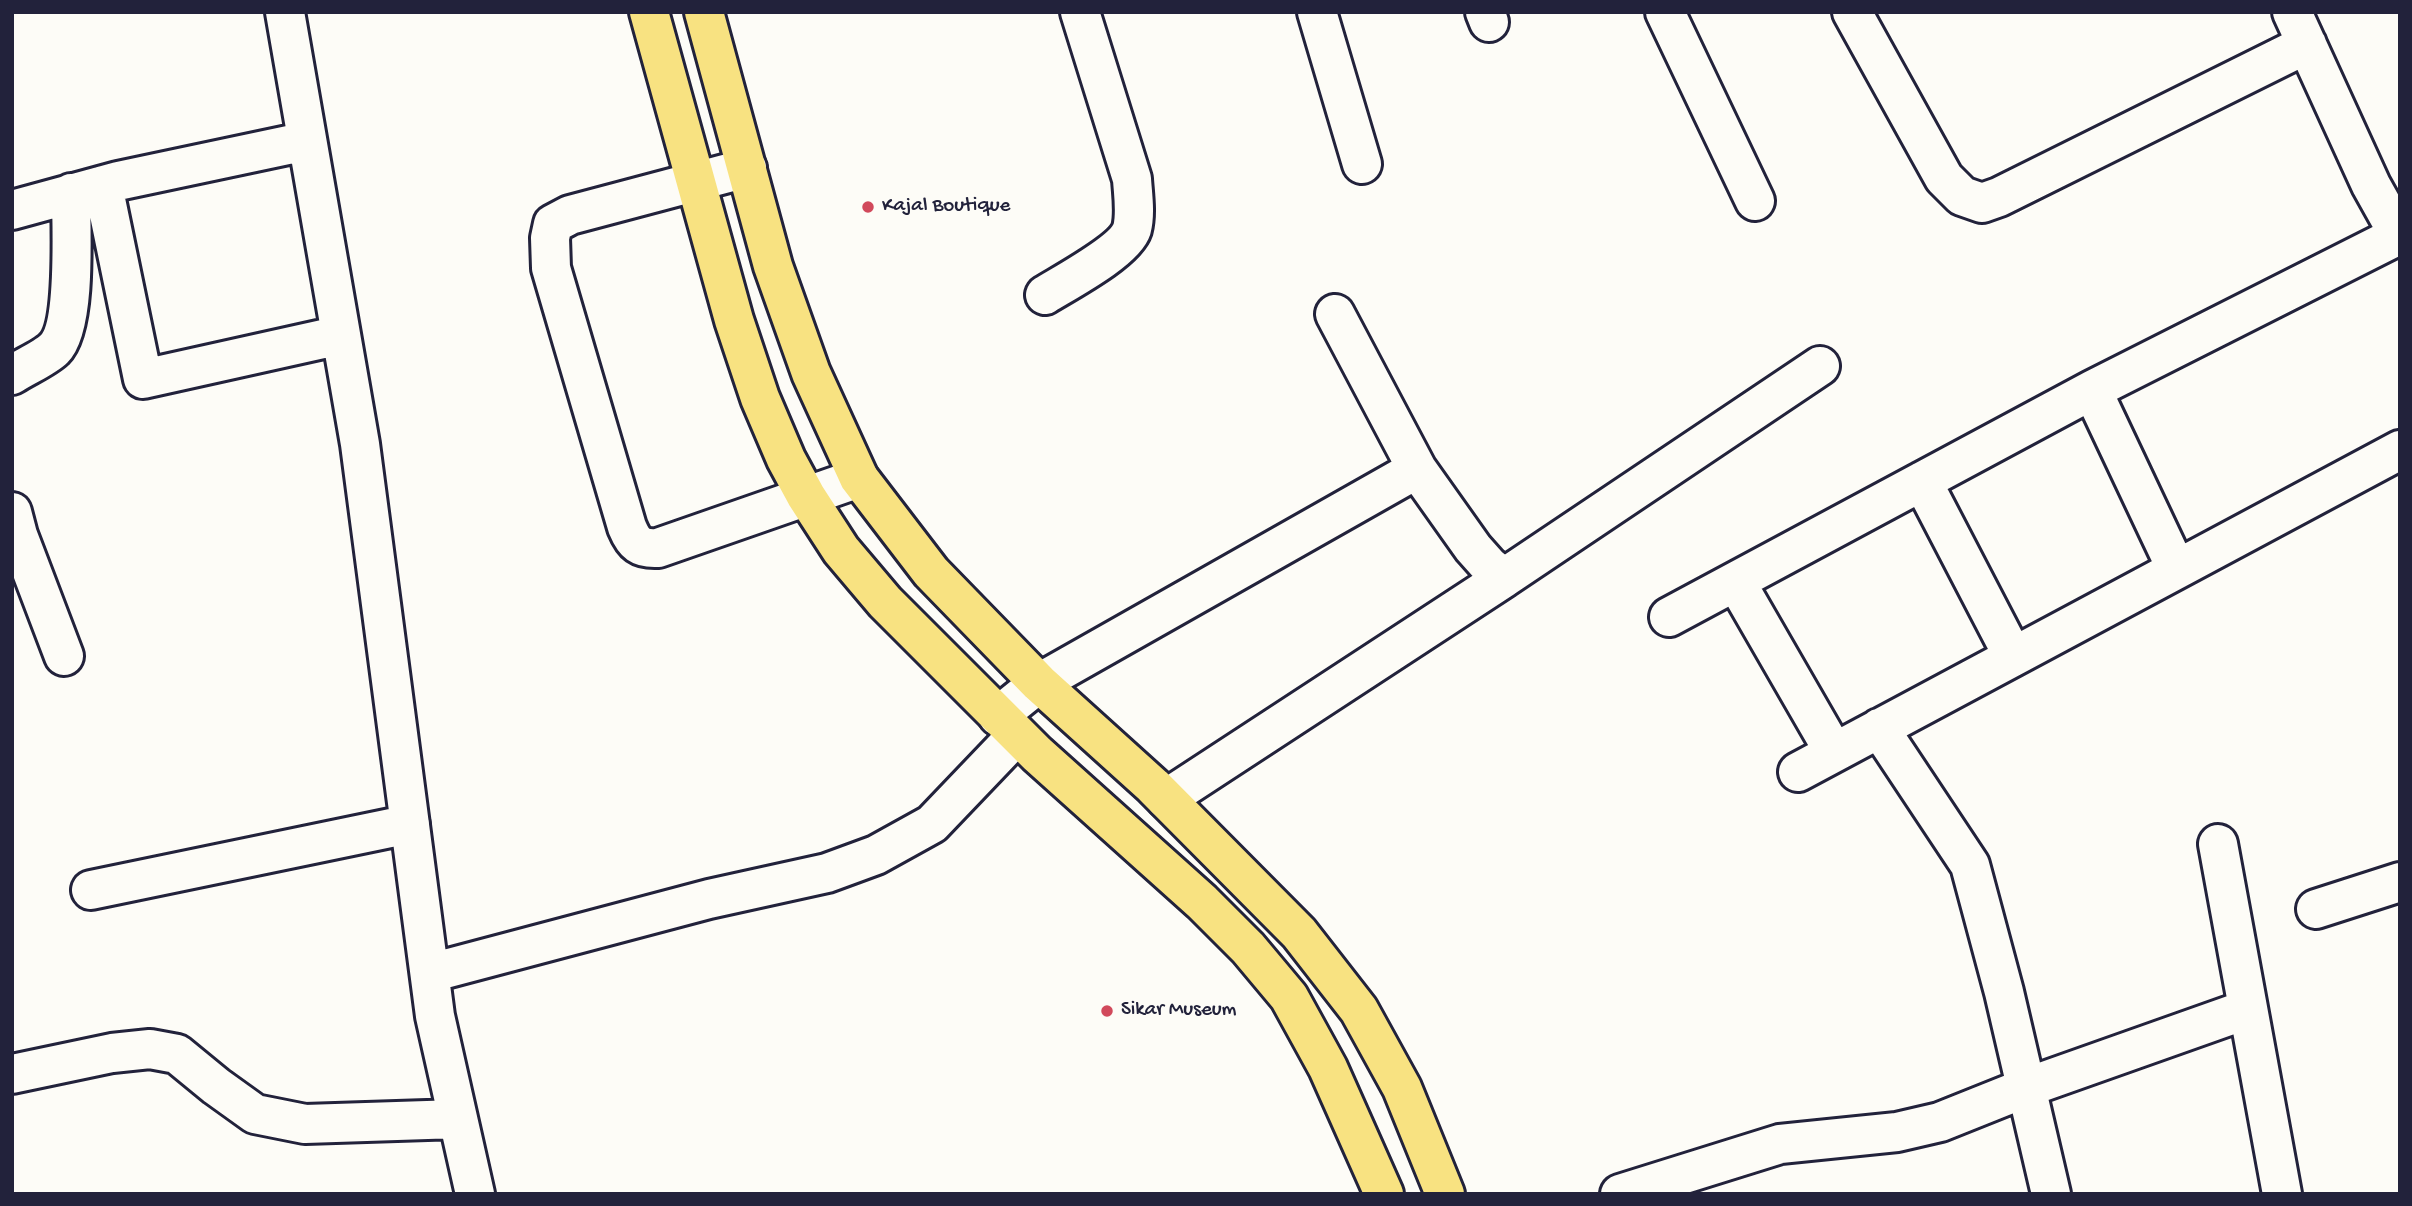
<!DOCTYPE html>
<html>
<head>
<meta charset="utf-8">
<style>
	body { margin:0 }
	#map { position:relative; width:2412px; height:1206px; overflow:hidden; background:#fdfcf7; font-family:"Gochi Hand",sans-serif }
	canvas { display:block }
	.frame { position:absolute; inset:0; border:14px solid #22223b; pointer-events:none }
</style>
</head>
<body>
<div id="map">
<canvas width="2412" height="1206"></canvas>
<div class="frame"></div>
</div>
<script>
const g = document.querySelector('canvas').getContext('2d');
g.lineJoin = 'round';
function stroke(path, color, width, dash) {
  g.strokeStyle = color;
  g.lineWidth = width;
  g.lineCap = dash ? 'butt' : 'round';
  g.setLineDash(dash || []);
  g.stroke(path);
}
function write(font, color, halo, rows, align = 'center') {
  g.font = font + ' "Gochi Hand",sans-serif';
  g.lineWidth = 6;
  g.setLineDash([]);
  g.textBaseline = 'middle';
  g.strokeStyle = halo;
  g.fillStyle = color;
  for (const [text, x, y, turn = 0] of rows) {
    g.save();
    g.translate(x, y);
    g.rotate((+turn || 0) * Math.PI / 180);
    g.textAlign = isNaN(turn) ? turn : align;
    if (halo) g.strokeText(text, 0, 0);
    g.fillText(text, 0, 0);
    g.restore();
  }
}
const minor = new Path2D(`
	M 285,12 L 360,444 L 435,1016 L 475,1194
	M 1317,12 L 1362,164
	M 1485,12 L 1489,22
	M 1665,12 L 1755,201
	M 1852,12 L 1944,178 L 1962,196 L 1982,203 L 1999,197 L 2307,44
	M 2292,12 L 2371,185 L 2400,237
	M 747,168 L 570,215 L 553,224 L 550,238 L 551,268 L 627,527 C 634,544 640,549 658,548 L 859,478
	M 103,185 L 143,379 L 341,335
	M 12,210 L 118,181 L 307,141
	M 1045,295 C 1066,282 1125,251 1132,229 C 1136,213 1133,195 1132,179 L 1080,12
	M 1335,314 L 1417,469 L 1473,548 L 1489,566 L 1504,578 L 1820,366
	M 12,375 C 24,367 45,358 54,349 C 77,327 71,226 71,193
	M 2092,390 L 2176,568
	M 1922,481 L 2013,656
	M 12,512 L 18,535 L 64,656
	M 1736,582 L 1834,752
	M 1669,617 L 2092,390 L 2399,235
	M 998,716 L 1039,683 L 1417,469
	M 1879,728 L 1970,865 L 2004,992 L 2051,1194
	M 1798,772 L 2400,450
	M 1166,799 L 1504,578
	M 2218,844 L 2282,1194
	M 91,890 L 410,824
	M 2316,909 L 2400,882
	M 430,973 L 709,899 L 827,873 L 876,855 L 932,824 L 1017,735
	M 12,1074 L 112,1053 L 150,1049 L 177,1054 L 216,1086 L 255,1114 L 305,1124 L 458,1119
	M 1620,1194 L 1780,1144 L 1897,1132 L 1940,1122 L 2025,1088 L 2248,1009`);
const major = new Path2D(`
	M 649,12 L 734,320 L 760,398 L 786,459 L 806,496 L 841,550 L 885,602 L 1037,754 L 1202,902 L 1248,948 L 1289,997 L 1328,1068 L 1384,1194
	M 704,12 L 773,266 L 811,373 L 859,478 L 931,572 L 1039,683 L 1153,786 L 1299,933 L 1359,1010 L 1402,1088 L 1445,1194`);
stroke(minor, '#22223b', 44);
stroke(major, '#22223b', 44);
stroke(minor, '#fdfcf7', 38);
stroke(major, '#f8e281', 38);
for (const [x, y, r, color] of [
	[868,207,7,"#d1495b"],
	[1107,1011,7,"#d1495b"]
]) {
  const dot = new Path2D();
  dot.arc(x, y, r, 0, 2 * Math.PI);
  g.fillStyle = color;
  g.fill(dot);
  stroke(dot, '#fdfcf7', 2.5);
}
write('21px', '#22223b', '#fdfcf7', [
	["Kajal Boutique",882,207],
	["Sikar Museum",1121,1011]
], 'left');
</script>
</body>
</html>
